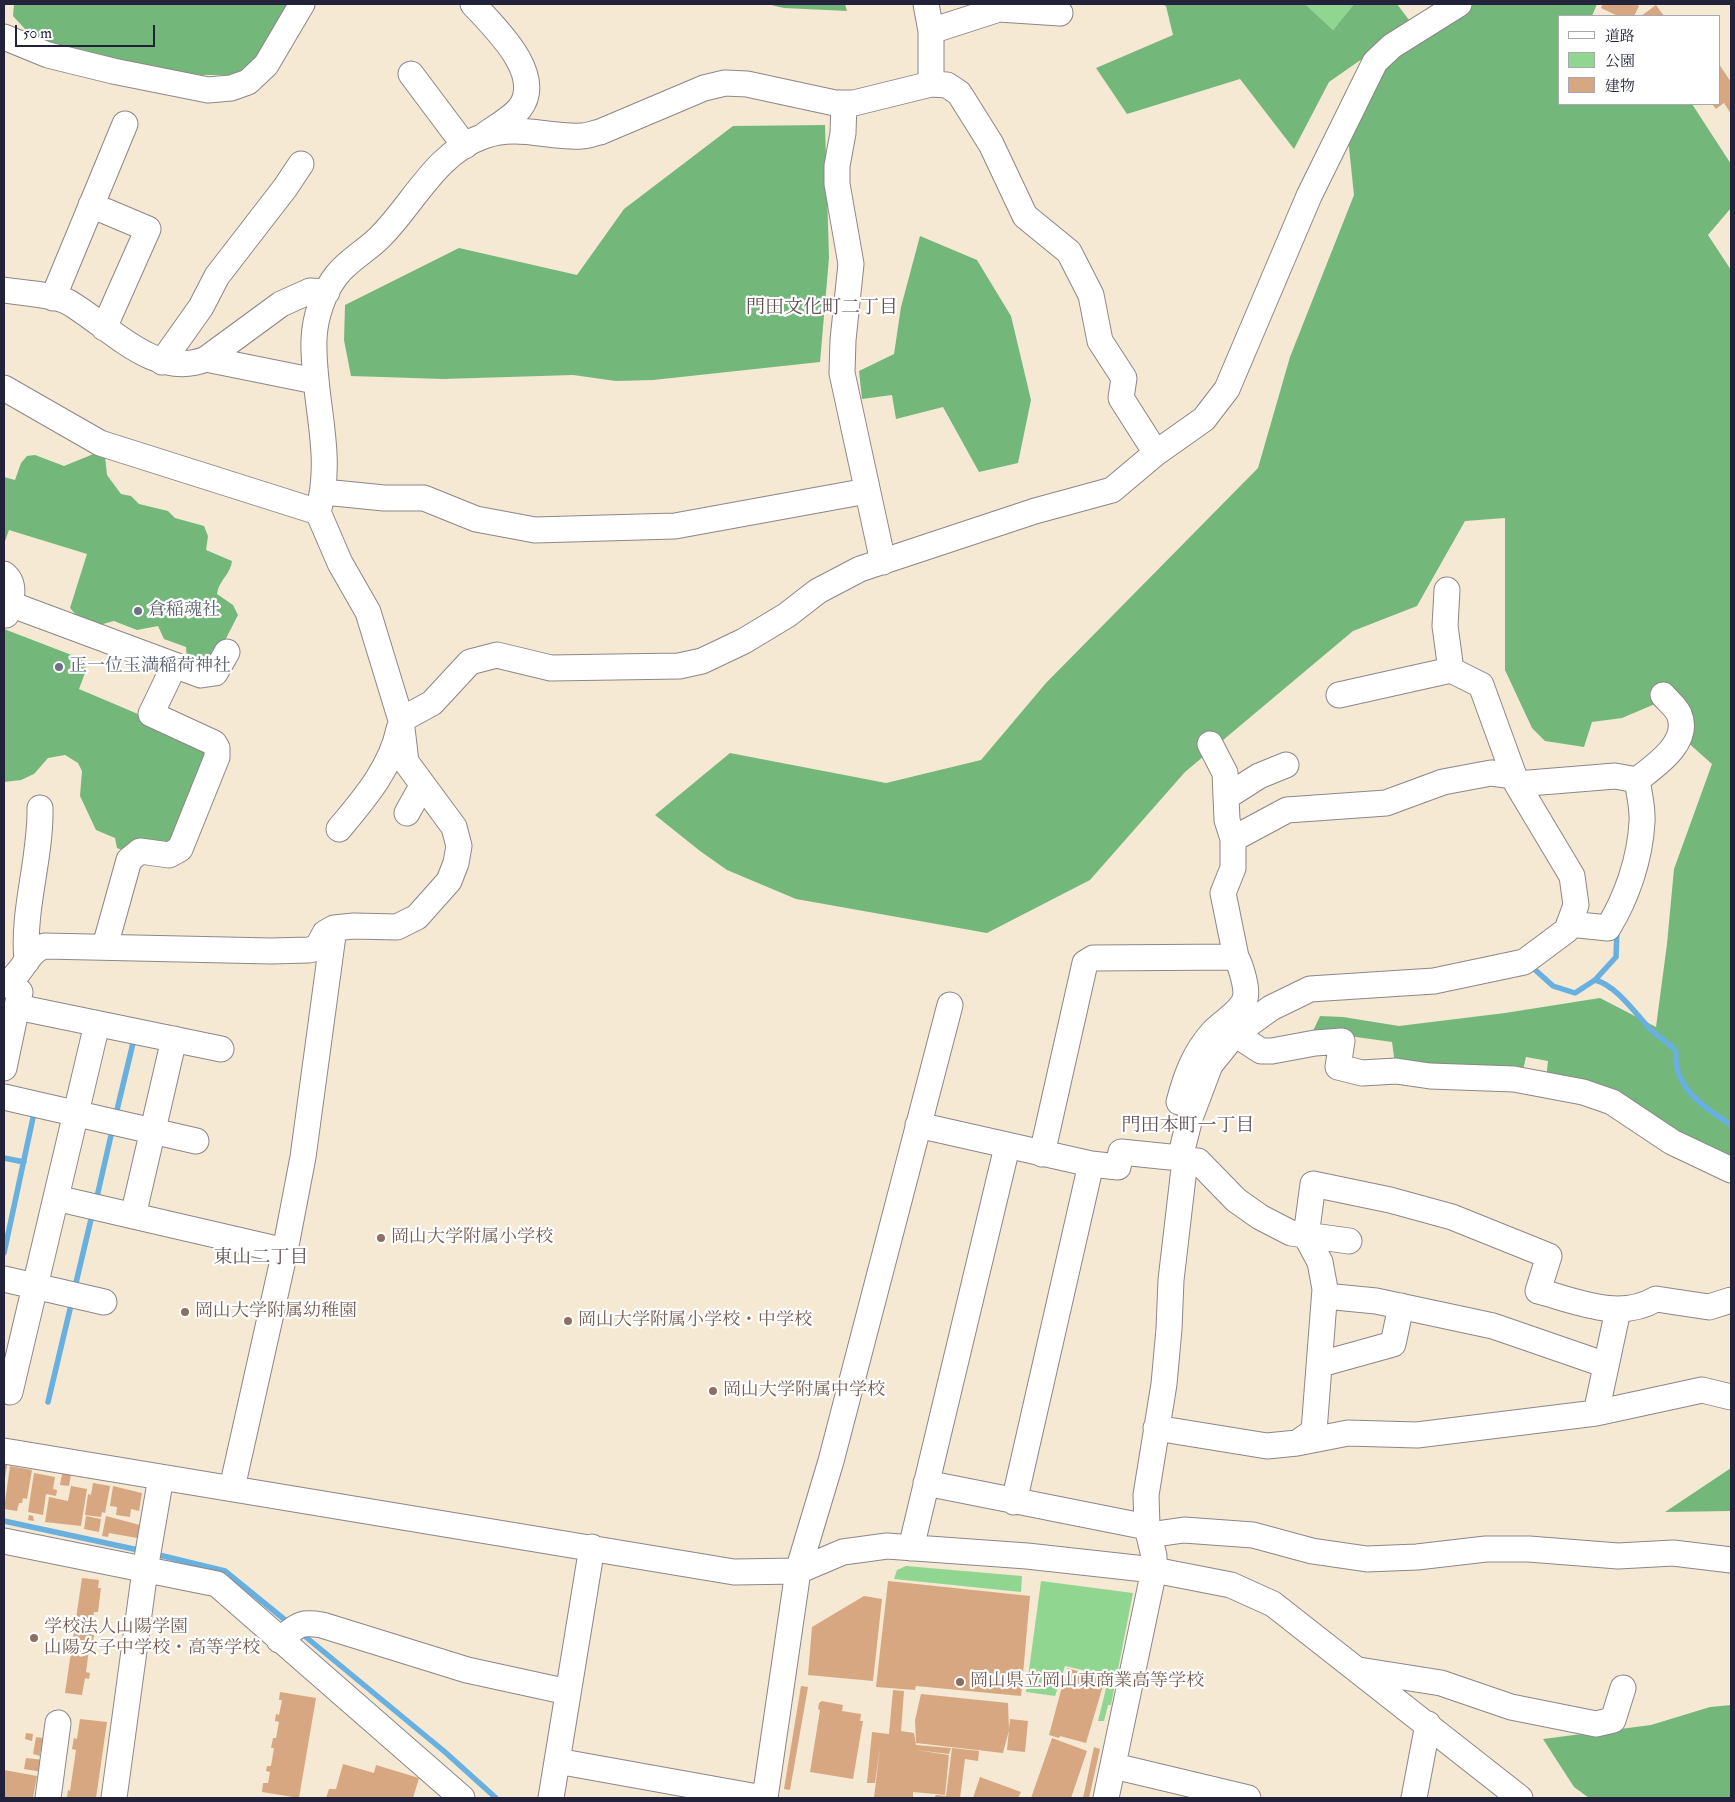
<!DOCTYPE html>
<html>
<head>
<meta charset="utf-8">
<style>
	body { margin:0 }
	#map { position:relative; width:1735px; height:1802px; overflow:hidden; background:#f5e9d4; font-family:"IM FELL Double Pica","Noto Serif JP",serif }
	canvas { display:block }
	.frame { position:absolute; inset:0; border:5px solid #22223b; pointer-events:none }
	.legend { position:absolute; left:1558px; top:15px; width:162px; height:90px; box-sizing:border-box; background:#fff; border:1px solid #a7a7b1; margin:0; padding:6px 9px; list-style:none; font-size:15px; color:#22223b }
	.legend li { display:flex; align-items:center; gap:10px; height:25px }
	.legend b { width:25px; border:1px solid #a7a7b1 }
	.scale { position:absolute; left:15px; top:25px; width:140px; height:22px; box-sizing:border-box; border:2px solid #22223b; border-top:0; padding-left:6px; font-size:15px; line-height:18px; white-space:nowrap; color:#22223b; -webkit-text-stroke:4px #fff; paint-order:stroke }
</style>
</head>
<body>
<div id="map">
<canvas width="1735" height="1802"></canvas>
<div class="frame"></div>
<ul class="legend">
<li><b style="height:6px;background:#fff"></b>道路</li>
<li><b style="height:14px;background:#90d690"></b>公園</li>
<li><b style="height:14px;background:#d6a781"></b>建物</li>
</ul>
<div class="scale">50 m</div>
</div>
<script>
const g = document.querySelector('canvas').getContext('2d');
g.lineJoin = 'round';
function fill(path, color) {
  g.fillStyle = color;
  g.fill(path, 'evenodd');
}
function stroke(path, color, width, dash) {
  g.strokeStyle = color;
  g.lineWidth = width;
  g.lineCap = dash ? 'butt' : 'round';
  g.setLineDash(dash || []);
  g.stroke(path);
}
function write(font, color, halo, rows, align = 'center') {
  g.font = font + ' "IM FELL Double Pica","Noto Serif JP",serif';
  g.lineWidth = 4.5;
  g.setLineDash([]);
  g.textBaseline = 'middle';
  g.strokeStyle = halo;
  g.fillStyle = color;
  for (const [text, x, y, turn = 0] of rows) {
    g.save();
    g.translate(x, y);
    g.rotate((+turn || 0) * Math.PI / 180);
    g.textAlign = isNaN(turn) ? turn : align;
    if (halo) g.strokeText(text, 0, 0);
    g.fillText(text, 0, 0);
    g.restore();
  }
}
fill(new Path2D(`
	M 1305,4 L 1354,4 L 1333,30 Z
	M 906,1566 L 1022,1576 L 1021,1592 L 894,1579 L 897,1570 Z
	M 1041,1581 L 1133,1593 L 1111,1705 L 1108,1705 L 1104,1721 L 1098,1721 L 1109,1676 L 1065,1666 L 1055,1696 L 1026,1692 Z`), '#90d690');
fill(new Path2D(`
	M 14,4 L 292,4 L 269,45 L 243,75 L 201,75 L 142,67 L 37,42 L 13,16 Z
	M 767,4 L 845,4 L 847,11 L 784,8 Z
	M 1161,4 L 1305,4 L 1333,30 L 1354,4 L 1397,4 L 1412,24 L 1329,82 L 1294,149 L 1240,79 L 1127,114 L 1096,68 L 1173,35 L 1166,6 Z
	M 1475,4 L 1597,4 L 1592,16 L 1559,16 L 1559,104 L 1692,104 L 1731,164 L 1731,208 L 1708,235 L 1731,270 L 1731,1165 L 1546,1080 L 1548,1061 L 1526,1057 L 1522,1075 L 1395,1064 L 1392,1042 L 1313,1031 L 1320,1016 L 1343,1017 L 1399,1026 L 1505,1013 L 1600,998 L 1656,1027 L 1667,944 L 1674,869 L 1712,764 L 1686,741 L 1655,704 L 1622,718 L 1592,722 L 1584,747 L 1545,741 L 1532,728 L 1505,670 L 1505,518 L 1465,521 L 1417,606 L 1353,631 L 1185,772 L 1090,880 L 987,933 L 796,899 L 727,870 L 700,851 L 655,815 L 730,753 L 886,783 L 981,760 L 1046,683 L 1258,468 L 1290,357 L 1354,195 L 1348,138 L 1382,64 L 1443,22 Z
	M 825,125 L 829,258 L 820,362 L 653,380 L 616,381 L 573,375 L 443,379 L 351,376 L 344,340 L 345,305 L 459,248 L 577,275 L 624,209 L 733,126 Z
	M 920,236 L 977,260 L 1011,316 L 1031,400 L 1018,463 L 979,472 L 943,407 L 896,419 L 892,395 L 862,399 L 859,371 L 894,354 L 901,307 Z
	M 96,453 L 105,456 L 107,475 L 121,494 L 131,496 L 139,504 L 168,511 L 175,518 L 204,526 L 208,536 L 206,550 L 232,561 C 231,574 218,581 217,594 L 233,605 L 238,615 L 215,660 L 203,665 L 187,660 L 186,647 L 164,639 L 158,626 L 137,630 L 114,621 L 99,625 L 79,618 L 70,608 L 87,554 L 9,530 L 4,544 L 4,477 L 15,480 L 21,463 L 27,456 L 35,455 L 64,466 Z
	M 4,629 L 82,659 L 86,662 L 85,673 L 79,689 L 145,717 L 207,749 L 179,841 L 122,850 L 117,848 L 115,838 L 96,830 L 80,796 L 82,771 L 78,763 L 65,755 L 48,758 L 34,774 L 21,780 L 4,782 Z
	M 1731,1468 L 1731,1511 L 1665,1512 Z
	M 1731,1705 L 1731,1798 L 1589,1798 L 1574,1787 L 1543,1739 L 1651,1725 L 1710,1707 Z`), '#74b77a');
stroke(new Path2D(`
	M 1529,968 L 1532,967 L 1553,986 L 1575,993 L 1595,980 C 1616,985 1636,1014 1650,1029 C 1658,1037 1669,1042 1676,1052 C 1673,1088 1704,1107 1731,1125
	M 1595,980 L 1616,957 L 1617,928
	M 116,1114 L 134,1039
	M 4,1158 L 24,1162
	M 96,1201 L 112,1131
	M 4,1253 L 34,1113
	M 75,1287 L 92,1215
	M 48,1402 L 71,1305
	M 4,1521 L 143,1551
	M 155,1554 L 225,1571 L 290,1624
	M 301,1633 L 445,1752 L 496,1798`), '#67b0df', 5.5);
fill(new Path2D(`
	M 1603,4 L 1635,4 L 1639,6 L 1634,16 L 1618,16 L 1601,8 Z
	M 1656,5 L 1664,16 L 1641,16 Z
	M 1719,64 L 1731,82 L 1731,114 L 1724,103 L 1716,109 L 1712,104 L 1719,104 Z
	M 4,1464 L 7,1465 L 5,1478 L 4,1477 Z
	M 10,1466 L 32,1470 L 27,1499 L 23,1498 L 22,1503 L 19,1503 L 17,1511 L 4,1509 Z
	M 34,1473 L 55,1477 L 53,1489 L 57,1490 L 56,1496 L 46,1494 L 43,1515 L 28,1512 Z
	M 62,1474 L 71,1475 L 69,1486 L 60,1485 Z
	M 93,1483 L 110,1486 L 105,1513 L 102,1512 L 101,1517 L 85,1515 L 88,1494 L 91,1495 Z
	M 71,1486 L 87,1489 L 81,1526 L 45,1522 L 49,1497 L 68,1501 Z
	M 113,1486 L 142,1493 L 139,1511 L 131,1509 L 130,1517 L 116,1515 L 117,1507 L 110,1506 Z
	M 29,1515 L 33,1516 L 34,1521 L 28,1520 Z
	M 86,1516 L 101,1519 L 99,1532 L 84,1529 Z
	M 106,1516 L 140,1525 L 137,1538 L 109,1533 L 108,1537 L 102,1536 Z
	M 82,1578 L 99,1580 L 98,1588 L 101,1588 L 98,1612 L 94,1612 L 91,1635 L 94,1635 L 93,1642 L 90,1641 L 86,1672 L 90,1673 L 89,1679 L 85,1678 L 82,1695 L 65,1693 Z
	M 888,1581 L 1030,1596 L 1021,1696 L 916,1686 L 915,1690 L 876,1687 Z
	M 864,1596 L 882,1599 L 873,1681 L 808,1675 L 812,1627 Z
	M 1067,1668 L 1105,1679 L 1086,1743 L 1060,1736 L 1059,1738 L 1049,1735 Z
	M 801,1686 L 808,1687 L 790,1790 L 784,1789 Z
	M 893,1690 L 904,1691 L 901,1731 L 914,1733 L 916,1745 L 951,1748 L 949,1754 L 916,1750 L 949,1755 L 945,1795 L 913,1792 L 913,1798 L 874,1798 L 880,1747 L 875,1783 L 867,1783 L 872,1732 L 889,1734 Z
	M 280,1692 L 316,1698 L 299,1798 L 262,1792 L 263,1783 L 268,1783 L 270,1772 L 266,1771 L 267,1766 L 271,1766 L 274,1748 L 271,1748 L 273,1738 L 276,1738 L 279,1722 L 275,1721 L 276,1714 L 279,1715 L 282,1700 L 279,1700 Z
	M 921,1694 L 1008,1703 L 1009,1730 L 1003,1753 L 916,1743 L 915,1720 Z
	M 822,1701 L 843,1705 L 842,1711 L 861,1714 L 860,1721 L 863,1721 L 853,1779 L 810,1772 L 820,1710 L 818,1709 L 819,1703 Z
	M 80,1719 L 107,1722 L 96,1798 L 67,1798 L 68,1790 L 70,1791 L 76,1750 L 72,1749 L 74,1738 L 77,1739 Z
	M 1010,1719 L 1028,1721 L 1025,1752 L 1007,1750 Z
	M 26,1733 L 33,1734 L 32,1741 L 25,1739 Z
	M 36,1737 L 43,1738 L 40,1756 L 33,1754 Z
	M 1052,1738 L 1087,1751 L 1071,1798 L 1031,1798 Z
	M 1094,1747 L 1100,1749 L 1089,1798 L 1083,1798 Z
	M 952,1748 L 979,1751 L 978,1761 L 965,1759 L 960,1798 L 934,1798 L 936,1795 L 946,1796 Z
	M 26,1758 L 44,1760 L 42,1772 L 24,1769 Z
	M 343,1764 L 374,1773 L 376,1765 L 419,1778 L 413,1798 L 326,1798 L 329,1789 L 336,1789 Z
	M 4,1770 L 37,1776 L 33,1798 L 4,1798 Z
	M 980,1777 L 1021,1792 L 1018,1798 L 973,1798 Z`), '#d6a781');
const minor = new Path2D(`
	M 473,4 C 494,27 545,74 520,108 C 512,118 496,127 486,134
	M 926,4 L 931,31 L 931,84
	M 931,31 L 999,9 L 1060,13
	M 4,37 L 48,55 L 113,71 L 208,90 L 231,88 L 248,82 L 266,65 L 302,4
	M 411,74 L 465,146
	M 844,103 L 843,133 L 837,166 L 837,184 L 851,264 L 843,340 L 842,373 L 883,562
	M 91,205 L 148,229 L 104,328
	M 4,290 C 21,293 53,294 68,302 C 110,326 154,380 206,359 L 281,304 L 310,291 L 327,292
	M 53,298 L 125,124
	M 206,359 L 315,381
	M 162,362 L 201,307 L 217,276 L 285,188 L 301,164
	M 4,388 L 100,443 L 318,512 L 340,563 L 368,612 L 401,720 L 406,762 L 454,827 L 459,846 L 456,863 L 449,881 L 417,917 L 397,927 L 354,926 L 334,928 L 325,933 L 317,948 L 309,950 L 271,951 L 45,946 C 27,950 24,974 4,985
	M 324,492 L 384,498 L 424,498 L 476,519 L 535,530 L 675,526 L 867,491
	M 318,512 C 335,454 312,398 314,339 C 315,317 323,293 336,276 C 347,261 366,251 379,238 C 413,205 435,153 484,136 C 517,124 549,138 582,136 C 588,136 594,133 600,132 L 704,88 L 725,83 L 747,84 L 835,103 L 854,103 L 931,84 L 947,85 L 959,93 L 991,144 L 1025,216 L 1069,252 L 1091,295 L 1100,341 L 1124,378 L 1121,398 L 1156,453
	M 4,574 C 14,582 13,593 10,604
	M 1447,590 L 1445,626 L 1451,670
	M 6,615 L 10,604 L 201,675 L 215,673 L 227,652
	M 401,720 L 432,703 L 470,662 L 497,655 L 551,668 L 679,666 L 702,661 L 744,641 L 787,615 L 818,591 L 860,569 L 1035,511 L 1112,490 L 1156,453 L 1204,419 L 1227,389 L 1309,196 L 1375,62 L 1392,46 L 1459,4
	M 1517,784 L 1615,776 L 1637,780
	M 1226,797 L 1259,776 L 1286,765
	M 407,813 L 422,786
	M 339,829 C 364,799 391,768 399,729
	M 1233,839 L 1287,810 L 1386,803 L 1443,782 L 1491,773 L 1514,776
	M 1569,924 L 1608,928 C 1627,897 1640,859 1642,822 C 1643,808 1639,793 1637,780 C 1656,765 1691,742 1679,714 C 1676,707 1668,701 1663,695
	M 105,946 L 129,860 L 140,851 L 169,855 L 180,849 L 217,757 L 217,748 L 214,743 L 151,714 L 174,666
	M 27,961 C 22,910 41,859 40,808
	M 17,1007 L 221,1049
	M 1235,1034 L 1261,1051 L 1272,1051 L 1315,1043 L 1342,1041 L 1338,1067 L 1362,1073 L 1396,1071 L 1430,1076 L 1514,1079 L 1583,1092 L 1612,1102 L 1672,1142 L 1731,1170
	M 4,1068 L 20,992
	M 4,1097 L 196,1141
	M 1179,1102 C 1186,1076 1194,1053 1213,1032 C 1222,1022 1241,1012 1245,999 C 1248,989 1241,966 1236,957 L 1223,893 L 1233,868 L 1233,839 L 1227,820 L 1225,773 L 1210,744
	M 918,1125 L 1091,1164 L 1014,1502
	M 1042,1154 L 1085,963 L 1093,958 L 1236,957
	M 1185,1160 L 1198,1161 L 1236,1200 L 1260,1217 L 1291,1233 L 1349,1241
	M 1091,1164 L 1118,1167 L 1121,1152 L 1170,1157
	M 56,1198 L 285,1251
	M 133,1216 L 174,1039
	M 4,1279 L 104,1302
	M 1325,1296 L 1376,1301 L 1493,1326 L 1606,1365
	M 1321,1364 L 1393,1344 L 1401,1306
	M 10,1392 L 97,1024
	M 1596,1413 L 1618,1310
	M 1156,1428 L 1267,1446 L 1297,1443 L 1348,1433 L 1417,1435 L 1596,1413 L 1702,1390 L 1731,1397
	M 1297,1443 L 1314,1431 L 1325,1289 L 1320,1262 L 1306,1236 L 1313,1184 L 1390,1200 L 1452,1217 L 1549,1256 L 1538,1291 C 1576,1301 1619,1321 1656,1299 L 1709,1307 L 1731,1300
	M 4,1451 L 734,1572 L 798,1571 L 843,1552 L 887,1546 L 1027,1556 L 1154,1570 L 1231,1585 L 1273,1604 L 1520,1798
	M 926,1483 L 1147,1527
	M 232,1488 L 285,1251 L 303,1157 L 334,928
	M 1149,1535 L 1184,1530 L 1253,1535 L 1312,1551 L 1367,1559 L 1417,1557 L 1486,1549 L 1529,1549 L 1618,1556 L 1673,1553 L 1731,1560
	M 4,1541 L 217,1584 L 462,1798
	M 911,1548 L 1007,1147
	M 279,1640 C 298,1626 298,1621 322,1625 L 467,1670 L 568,1692
	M 1359,1670 L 1441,1683 L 1511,1707 L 1596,1724 L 1613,1720 L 1623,1688
	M 557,1761 L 763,1798
	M 1114,1766 L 1248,1798
	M 48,1798 L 58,1723
	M 114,1798 L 145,1570 L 161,1477
	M 551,1798 L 592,1547
	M 765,1798 L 798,1571 L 831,1461 L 950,1005
	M 1106,1798 L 1154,1570 L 1154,1556 L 1147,1527 L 1146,1495 L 1164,1384 L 1169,1329 L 1171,1280 L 1185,1160 L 1182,1150 L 1190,1118 L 1210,1065 L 1235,1034 L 1271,1008 L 1310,989 L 1434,981 L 1524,962 L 1567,930 L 1576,905 L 1572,876 L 1517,784 L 1481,685 L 1451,670 L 1339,695
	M 1414,1798 L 1428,1724`);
stroke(minor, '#8c8688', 27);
stroke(minor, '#fff', 25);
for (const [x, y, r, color] of [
	[138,611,5,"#6b7280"],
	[59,667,5,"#6b7280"],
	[381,1238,5,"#8d6e63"],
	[185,1312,5,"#8d6e63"],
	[568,1321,5,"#8d6e63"],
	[713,1391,5,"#8d6e63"],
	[34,1638,5,"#8d6e63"],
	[960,1682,5,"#8d6e63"]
]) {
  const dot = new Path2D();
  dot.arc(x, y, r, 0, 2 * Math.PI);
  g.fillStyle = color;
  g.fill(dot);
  stroke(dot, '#fff', 2);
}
write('18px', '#5b616d', '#fff', [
	["倉稲魂社",148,611],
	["正一位玉満稲荷神社",69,667]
], 'left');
write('18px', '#785e54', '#fff', [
	["岡山大学附属小学校",391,1238],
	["岡山大学附属幼稚園",195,1312],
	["岡山大学附属小学校・中学校",578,1321],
	["岡山大学附属中学校",723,1391],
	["学校法人山陽学園",44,1628],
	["山陽女子中学校・高等学校",44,1649],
	["岡山県立岡山東商業高等学校",970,1682]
], 'left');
write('19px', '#615154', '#fff', [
	["門田文化町二丁目",822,309],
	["門田本町一丁目",1188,1127],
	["東山二丁目",261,1259]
]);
</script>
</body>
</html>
